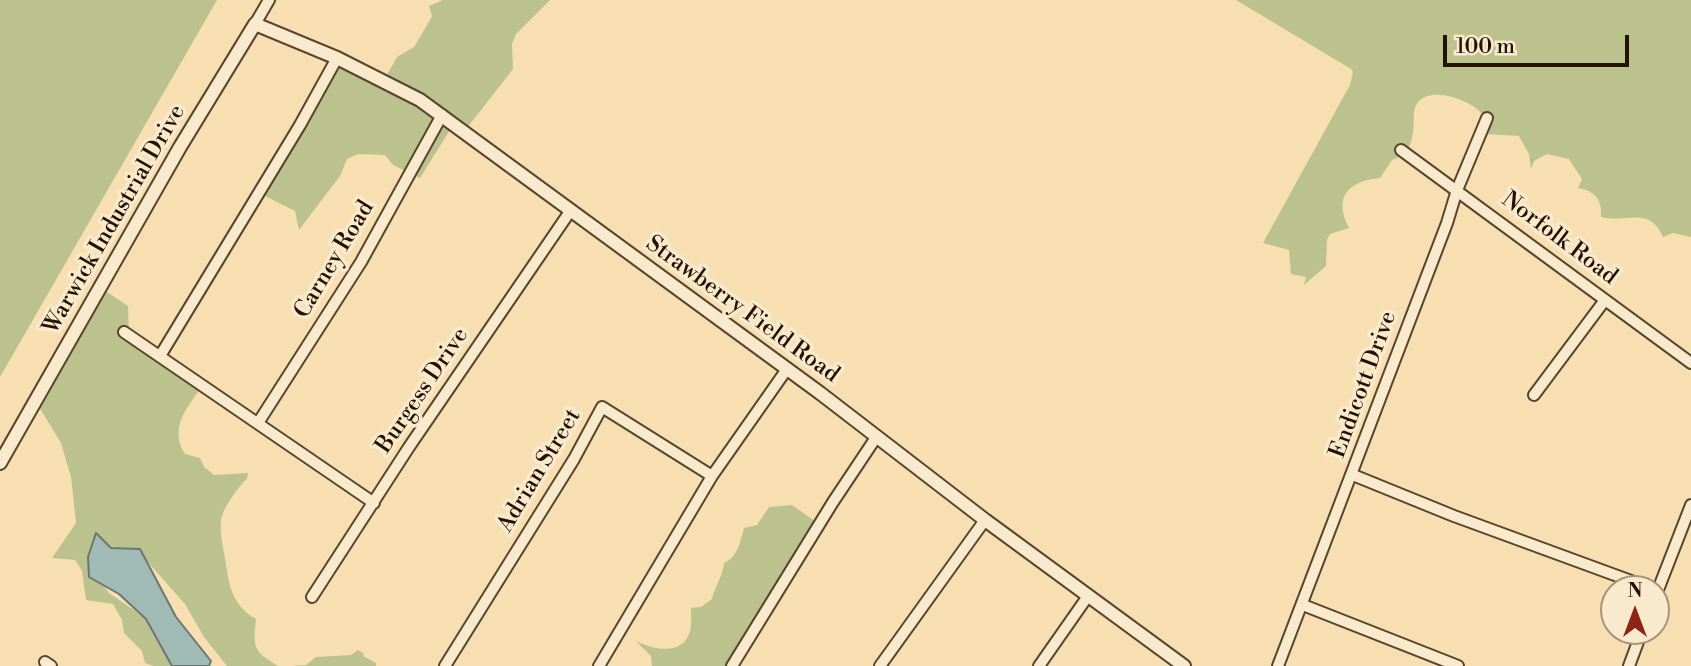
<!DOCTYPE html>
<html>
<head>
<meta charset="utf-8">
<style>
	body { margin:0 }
	#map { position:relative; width:1691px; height:666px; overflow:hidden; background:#f7dfb2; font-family:"Libre Bodoni",serif }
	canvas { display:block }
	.north { position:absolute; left:1600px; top:575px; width:70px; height:70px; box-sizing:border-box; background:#faeacd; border:2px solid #a4947b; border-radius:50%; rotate:0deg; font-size:19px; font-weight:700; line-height:28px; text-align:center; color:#231201 }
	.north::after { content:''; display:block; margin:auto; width:24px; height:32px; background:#8f2418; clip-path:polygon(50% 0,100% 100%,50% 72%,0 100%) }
	.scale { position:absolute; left:1443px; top:35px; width:186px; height:32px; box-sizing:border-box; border:4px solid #231201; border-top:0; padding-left:9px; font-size:21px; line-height:24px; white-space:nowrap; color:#231201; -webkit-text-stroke:5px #faeacd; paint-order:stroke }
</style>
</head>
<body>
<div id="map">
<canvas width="1691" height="666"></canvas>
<div class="north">N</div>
<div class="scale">100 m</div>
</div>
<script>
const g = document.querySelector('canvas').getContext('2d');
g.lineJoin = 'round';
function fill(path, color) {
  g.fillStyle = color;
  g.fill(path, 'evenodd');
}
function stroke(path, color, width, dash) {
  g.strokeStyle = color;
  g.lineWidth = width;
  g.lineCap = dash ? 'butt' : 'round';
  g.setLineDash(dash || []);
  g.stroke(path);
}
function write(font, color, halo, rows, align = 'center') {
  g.font = font + ' "Libre Bodoni",serif';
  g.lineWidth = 7;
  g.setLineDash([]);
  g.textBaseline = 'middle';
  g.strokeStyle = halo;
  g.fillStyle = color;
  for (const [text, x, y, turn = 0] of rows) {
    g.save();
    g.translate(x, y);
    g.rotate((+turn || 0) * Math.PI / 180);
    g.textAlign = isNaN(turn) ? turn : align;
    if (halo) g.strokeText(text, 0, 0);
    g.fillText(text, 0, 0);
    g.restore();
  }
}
fill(new Path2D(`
	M 0,0 L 217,0 L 0,377 Z
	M 443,0 L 550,0 L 516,34 L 512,44 L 513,69 L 467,128 L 453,125 L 420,178 L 393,165 L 385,155 L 358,154 L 347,159 L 340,176 L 299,230 L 295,211 L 265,196 L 266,190 L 341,62 L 383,82 L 397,57 L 414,47 L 426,27 L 432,16 L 429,6 Z
	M 1236,0 L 1691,0 L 1691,237 L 1673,233 L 1663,237 C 1649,205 1626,224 1601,217 C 1602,200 1596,191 1578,188 L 1582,179 L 1569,159 L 1547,154 L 1534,161 L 1531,169 L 1529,154 L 1519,136 L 1487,134 C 1487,129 1488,123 1485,118 C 1476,101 1432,85 1418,102 C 1411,111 1415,123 1413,133 C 1412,140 1409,147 1407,154 L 1392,160 L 1380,178 C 1348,181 1333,197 1349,228 L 1330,234 L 1327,240 L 1326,266 L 1304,285 L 1306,277 L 1291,274 L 1289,250 L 1263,243 L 1350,85 L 1353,72 L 1351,69 Z
	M 101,288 L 128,306 L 129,336 L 201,388 C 186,408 169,429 185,454 L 200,458 L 204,467 L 214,475 L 248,473 L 247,479 C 239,485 222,510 221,520 C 220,530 222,543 224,553 C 229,579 228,603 256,619 C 253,648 253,651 278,666 L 227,666 L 204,637 L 185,604 L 137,550 L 102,583 L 109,593 L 147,619 L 182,666 L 153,666 L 145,663 L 142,651 L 124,633 L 122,620 L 113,604 L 86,600 L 82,571 L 75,560 L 52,558 L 76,523 L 71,477 L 61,443 L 36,402 Z
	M 792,505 L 819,524 L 732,666 L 652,666 L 651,656 L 636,641 C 653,650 684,656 690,631 C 692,624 691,615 691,608 L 701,607 L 712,599 C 715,586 723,576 724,563 C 738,557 740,542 744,528 L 757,525 L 769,507 Z
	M 358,650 L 364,654 L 363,656 L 376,663 L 376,666 L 292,666 L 306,665 L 316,657 L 351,655 Z`), '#bbc28d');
const water = new Path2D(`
	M 96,533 L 111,548 L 140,549 L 176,617 L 211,661 L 209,666 L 172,666 L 146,619 L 119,594 L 89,577 L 88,557 Z`);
fill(water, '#a0bab6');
stroke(water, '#6e776e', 2);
const minor = new Path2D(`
	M 255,24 L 269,0
	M 1401,150 L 1691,363
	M 124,332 L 374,503
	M 160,356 L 300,125 L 337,58
	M 1534,395 L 1605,300
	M 258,423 L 361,262 L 442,115
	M 1353,475 L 1454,516 L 1653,589
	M 1656,595 L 1691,505
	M 312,597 L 409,447 L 571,210
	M 1303,605 L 1458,666
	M 45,662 L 51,666
	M 445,666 L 574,459 L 602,407 L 712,476
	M 599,666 L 712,476 L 787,369
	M 732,666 L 833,502 L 877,436
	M 880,666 L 985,520
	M 1039,666 L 1088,596
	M 1278,666 L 1447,223 L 1457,190 L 1487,118
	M 1629,666 L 1642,631`);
const tertiary = new Path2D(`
	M 0,463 L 180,147 L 255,24 L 337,58 L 420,100 L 820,393 L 985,520 L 1184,666`);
stroke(minor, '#58452d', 14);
stroke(tertiary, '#58452d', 16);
stroke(minor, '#faeacd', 10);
stroke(tertiary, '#faeacd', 12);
write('23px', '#231201', '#faeacd', [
	["Warwick Industrial Drive",115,220,-60],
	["Norfolk Road",1559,239,37],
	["Carney Road",335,260,-59],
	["Strawberry Field Road",742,310,36],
	["Endicott Drive",1364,385,-70],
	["Burgess Drive",423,391,-56],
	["Adrian Street",540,471,-59]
]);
</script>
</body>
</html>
